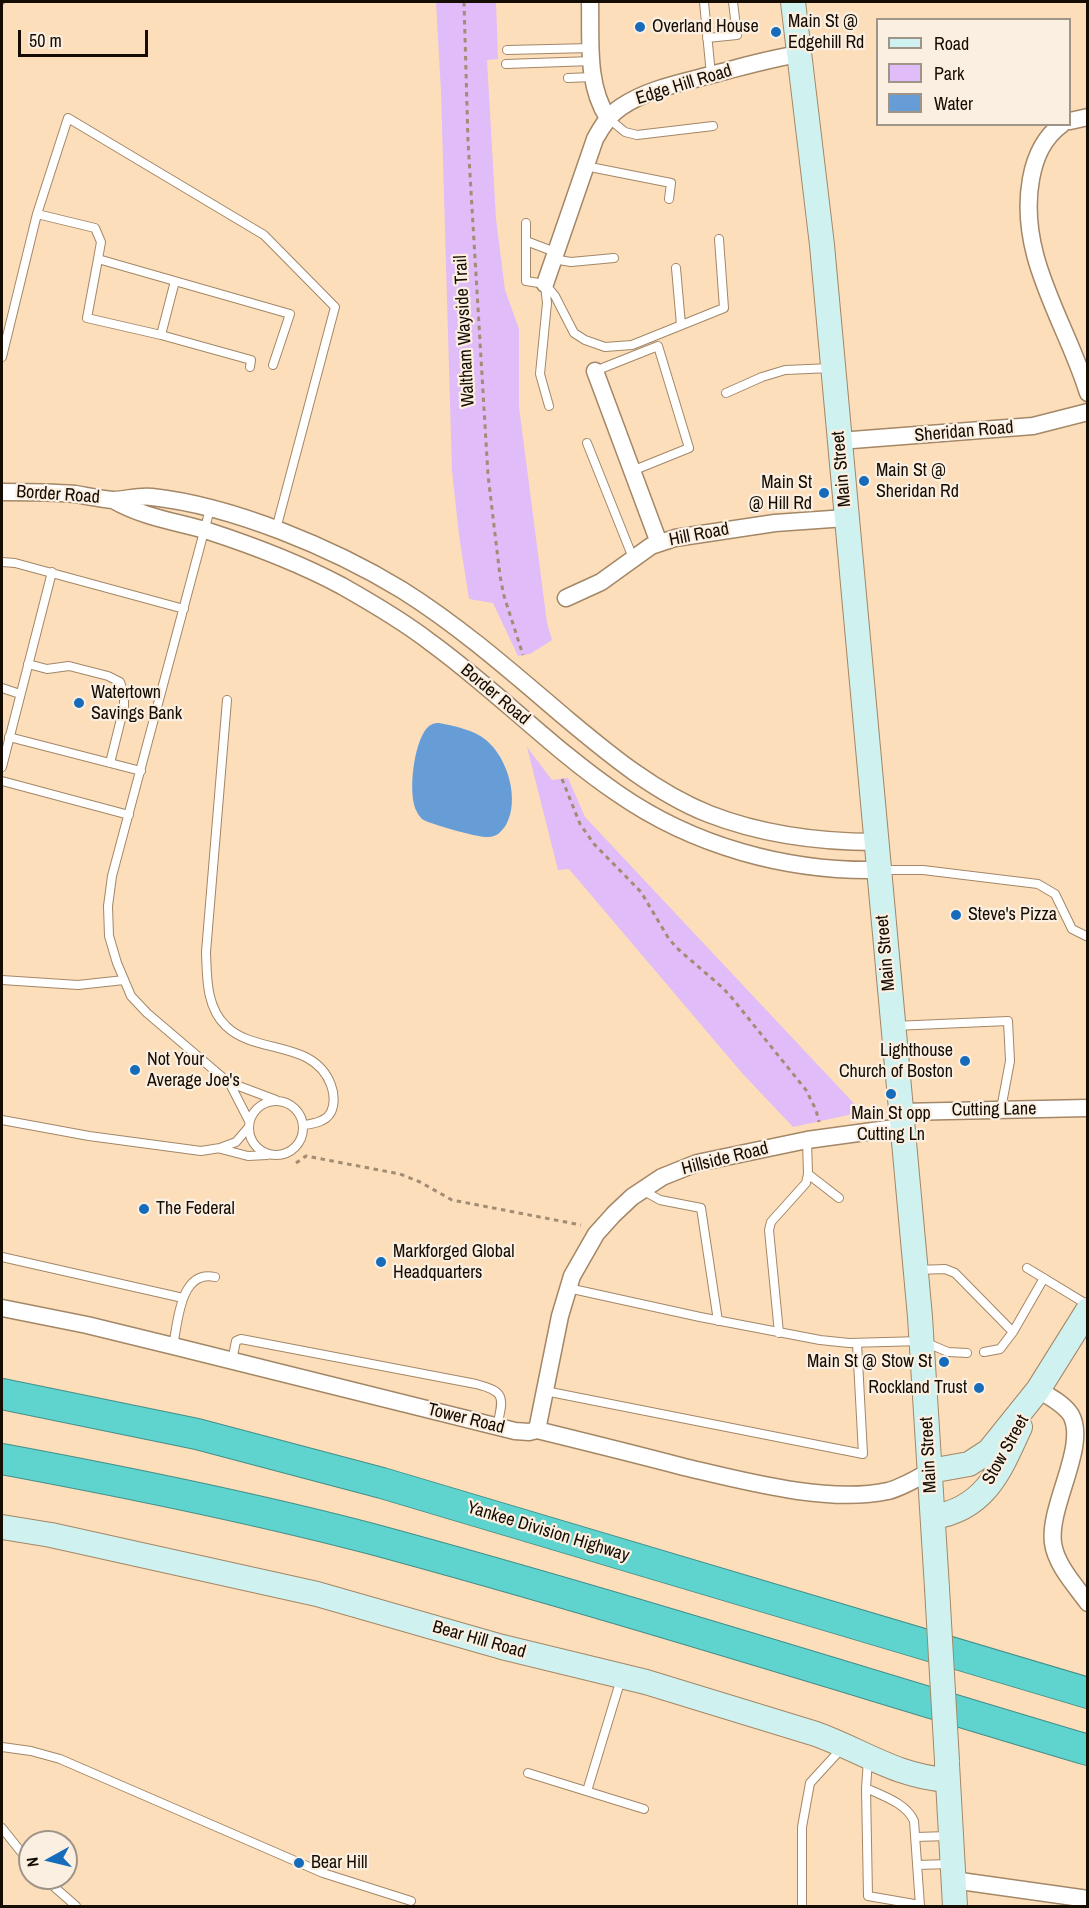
<!DOCTYPE html>
<html>
<head>
<meta charset="utf-8">
<style>
	body { margin:0 }
	#map { position:relative; width:1089px; height:1908px; overflow:hidden; background:#fcdebb; font-family:"Archivo Narrow",sans-serif }
	canvas { display:block }
	.frame { position:absolute; inset:0; border:3px solid #150c02; pointer-events:none }
	.legend { position:absolute; left:876px; top:18px; width:195px; height:108px; box-sizing:border-box; background:#fbefe1; border:2px solid #9f9488; margin:0; padding:8px 10px; list-style:none; font-size:18px; color:#150c02 }
	.legend li { display:flex; align-items:center; gap:12px; height:30px }
	.legend b { width:30px; border:2px solid #9f9488 }
	.north { position:absolute; left:18px; top:1830px; width:60px; height:60px; box-sizing:border-box; background:#fbefe1; border:2px solid #9f9488; border-radius:50%; rotate:262deg; font-size:16px; font-weight:700; line-height:24px; text-align:center; color:#150c02 }
	.north::after { content:''; display:block; margin:auto; width:21px; height:27px; background:#166cba; clip-path:polygon(50% 0,100% 100%,50% 72%,0 100%) }
	.scale { position:absolute; left:18px; top:30px; width:130px; height:27px; box-sizing:border-box; border:3px solid #150c02; border-top:0; padding-left:8px; font-size:18px; line-height:21px; white-space:nowrap; color:#150c02; -webkit-text-stroke:4px #fbefe1; paint-order:stroke }
</style>
</head>
<body>
<div id="map">
<canvas width="1089" height="1908"></canvas>
<div class="frame"></div>
<ul class="legend">
<li><b style="height:8px;background:#cff2f1"></b>Road</li>
<li><b style="height:16px;background:#e0bcf8"></b>Park</li>
<li><b style="height:16px;background:#679dd7"></b>Water</li>
</ul>
<div class="north">N</div>
<div class="scale">50 m</div>
</div>
<script>
const g = document.querySelector('canvas').getContext('2d');
g.lineJoin = 'round';
function fill(path, color) {
  g.fillStyle = color;
  g.fill(path, 'evenodd');
}
function stroke(path, color, width, dash) {
  g.strokeStyle = color;
  g.lineWidth = width;
  g.lineCap = dash ? 'butt' : 'round';
  g.setLineDash(dash || []);
  g.stroke(path);
}
function write(font, color, halo, rows, align = 'center') {
  g.font = font + ' "Archivo Narrow",sans-serif';
  g.lineWidth = 4.5;
  g.setLineDash([]);
  g.textBaseline = 'middle';
  g.strokeStyle = halo;
  g.fillStyle = color;
  for (const [text, x, y, turn = 0] of rows) {
    g.save();
    g.translate(x, y);
    g.rotate((+turn || 0) * Math.PI / 180);
    g.textAlign = isNaN(turn) ? turn : align;
    if (halo) g.strokeText(text, 0, 0);
    g.fillText(text, 0, 0);
    g.restore();
  }
}
fill(new Path2D(`
	M 436,2 L 496,2 L 498,59 L 487,60 L 496,219 L 505,290 L 519,329 L 519,407 L 547,623 L 552,640 L 530,654 L 518,656 L 493,603 L 469,599 L 459,535 L 452,471 L 441,92 Z
	M 527,747 L 552,780 L 568,778 L 585,817 L 862,1112 L 793,1127 L 742,1073 L 569,869 L 558,870 Z`), '#e0bcf8');
fill(new Path2D(`
	M 439,723 C 455,726 474,730 486,740 C 508,758 520,800 506,825 C 501,832 497,837 488,837 C 479,838 429,824 422,819 C 420,817 418,814 417,812 C 407,795 414,742 427,728 C 431,724 434,723 439,723 Z`), '#679dd7');
const lane = new Path2D(`
	M 704,2 L 711,75
	M 707,38 L 737,35 L 733,2
	M 507,50 L 591,48
	M 506,64 L 592,61
	M 568,78 L 593,77
	M 608,118 L 625,132 L 637,135 L 713,126
	M 585,166 L 671,183 L 669,199
	M 37,214 L 95,228 L 101,242 L 98,259 L 290,314 L 273,365
	M 526,223 L 526,281 L 545,284 L 555,296 L 574,333 L 585,340 L 605,347 L 632,345 L 724,308 L 719,239
	M 526,241 L 555,252
	M 98,259 L 87,318 L 161,335 L 175,281
	M 553,259 L 571,262 L 614,258
	M 676,268 L 681,325
	M 545,285 L 547,303 L 540,374 L 549,406
	M 161,335 L 251,360 L 250,367
	M 2,357 L 37,214 L 68,118 L 264,235 L 335,307 L 276,529
	M 595,371 L 658,346 L 689,448 L 632,471
	M 726,393 L 762,377 L 785,370 L 832,368
	M 587,443 L 633,558
	M 210,509 L 112,876 L 108,906 L 109,936 L 117,963 L 131,996 L 147,1013 L 228,1082 L 276,1100
	M 2,562 L 15,563 L 184,609
	M 28,664 L 47,669 L 69,666 L 108,676 L 120,682 L 124,695 L 124,707 L 110,763
	M 2,688 L 20,694
	M 227,700 L 206,952 C 207,977 206,1007 226,1026 C 255,1055 314,1039 331,1085 C 334,1093 335,1104 331,1112 C 326,1122 313,1124 303,1125
	M 9,737 L 141,771
	M 2,767 L 52,572
	M 2,781 L 129,815
	M 882,870 L 923,870 L 1038,884 L 1055,894 L 1072,929 L 1088,937
	M 2,980 L 78,985 L 124,980
	M 894,1026 L 1008,1021 L 1010,1061 L 1001,1109
	M 229,1082 L 249,1121
	M249 1128a27 27 0 1 1 54 0a27 27 0 1 1-54 0Z
	M 2,1120 L 89,1136 L 201,1151 L 220,1148 L 236,1142 L 248,1128
	M 221,1149 L 248,1156 L 267,1155
	M 808,1174 L 839,1198
	M 642,1190 L 660,1200 L 701,1208 L 718,1321
	M 2,1257 L 183,1298
	M 1027,1268 L 1088,1305
	M 917,1270 L 945,1269 L 955,1273 L 1013,1332 L 1044,1278
	M 568,1288 L 700,1317 L 820,1340 L 849,1343 L 922,1341 L 948,1352 L 967,1353
	M 779,1333 L 769,1230 L 771,1222 L 806,1183 L 808,1174 L 807,1140
	M 173,1346 C 178,1322 180,1269 215,1277
	M 984,1352 L 1000,1349 L 1013,1332
	M 232,1361 L 236,1341 L 241,1339 L 476,1384 C 507,1392 503,1398 497,1427
	M 545,1391 L 863,1454 L 857,1343
	M 2,1747 L 31,1751 L 60,1759 L 323,1873 L 411,1901
	M 868,1760 L 866,1788 C 883,1796 906,1803 914,1821 L 920,1906
	M 528,1773 L 644,1809
	M 866,1788 L 868,1896 L 920,1905
	M 587,1791 L 621,1679
	M 2,1828 L 30,1863
	M 916,1837 L 948,1836
	M 917,1865 L 950,1864
	M 44,1878 L 76,1906
	M 802,1906 L 802,1827 L 810,1783 L 843,1747`);
const street = new Path2D(`
	M 590,2 C 591,40 586,85 608,118
	M 1070,121 L 1088,117
	M 1062,124 C 1043,138 1035,157 1031,179 C 1017,257 1066,321 1088,393
	M 545,284 L 595,139 C 602,126 609,115 621,107 C 649,88 685,82 718,73 C 745,66 772,58 800,54
	M 595,371 L 659,543
	M 839,441 L 1033,426 L 1088,412
	M 2,492 C 26,492 50,492 75,494 C 87,496 101,499 113,500 C 126,500 139,495 152,497 C 233,506 333,548 402,590 C 461,627 514,674 567,719 C 610,755 656,793 709,814 C 763,835 818,842 876,842
	M 113,500 C 145,518 174,521 208,531 C 254,546 299,563 342,586 C 372,603 403,621 430,642 C 495,689 551,748 617,793 C 693,846 787,872 879,870
	M 566,598 L 601,582 L 651,546 L 675,538 L 775,523 L 846,518
	M 901,1112 L 1088,1108
	M 2,1308 L 87,1325 L 173,1346 L 515,1431 L 529,1432 L 537,1430 C 586,1442 635,1454 684,1467 C 744,1481 828,1504 888,1491 C 903,1487 916,1479 930,1471
	M 1038,1390 C 1049,1396 1064,1404 1071,1415 C 1088,1446 1048,1506 1053,1543 C 1056,1565 1075,1585 1088,1603
	M 537,1430 L 560,1316 L 572,1276 L 596,1234 L 614,1214 L 632,1197 L 662,1177 L 697,1163 L 807,1140 L 902,1127
	M 953,1880 L 1088,1899`);
const secondary = new Path2D(`
	M 793,2 L 822,245 L 920,1317 L 937,1588
	M 930,1471 L 969,1464 L 989,1451 L 1038,1390 L 1088,1310
	M 933,1517 C 985,1509 1000,1471 1020,1427
	M 2,1527 L 51,1535 L 317,1594 L 502,1647 L 646,1682 L 816,1734 C 863,1751 895,1776 947,1780
	M 947,1764 L 955,1906`);
const highway = new Path2D(`
	M 2,1394 L 197,1434 L 382,1483 L 1088,1693
	M 2,1459 C 126,1482 250,1507 372,1539 C 612,1604 849,1679 1088,1750`);
stroke(lane, '#a38766', 10);
stroke(street, '#a38766', 19);
stroke(secondary, '#a38766', 26);
stroke(highway, '#458e87', 32);
stroke(new Path2D(`
	M 464,2 L 468,141 L 488,475 L 500,576 L 504,596 L 523,655
	M 2,4 L 4,2
	M 562,779 L 580,824 L 594,844 L 641,892 L 669,939 L 679,950 L 723,988 L 732,998 L 806,1090 L 816,1110 L 819,1122
	M 296,1163 L 306,1156 L 400,1174 L 420,1182 L 452,1200 L 581,1225`), '#a28c73', 3, [4.5, 4.5]);
stroke(lane, '#fff', 8);
stroke(street, '#fff', 16);
stroke(secondary, '#cff2f1', 24);
stroke(highway, '#5fd4cf', 30);
const secondaryBridge = new Path2D(`
	M 937,1588 L 947,1761`);
stroke(secondaryBridge, '#a38766', 26, []);
stroke(secondaryBridge, '#cff2f1', 24);
for (const [x, y, r, color] of [
	[640,27,6,"#166cba"],
	[776,32,6,"#166cba"],
	[864,481,6,"#166cba"],
	[824,493,6,"#166cba"],
	[79,703,6,"#166cba"],
	[956,915,6,"#166cba"],
	[965,1061,6,"#166cba"],
	[135,1070,6,"#166cba"],
	[891,1094,6,"#166cba"],
	[144,1209,6,"#166cba"],
	[381,1262,6,"#166cba"],
	[944,1362,6,"#166cba"],
	[979,1388,6,"#166cba"],
	[299,1863,6,"#166cba"]
]) {
  const dot = new Path2D();
  dot.arc(x, y, r, 0, 2 * Math.PI);
  g.fillStyle = color;
  g.fill(dot);
  stroke(dot, '#fbefe1', 2);
}
write('18px', '#150c02', '#fbefe1', [
	["Main St @",788,22],
	["Edgehill Rd",788,43],
	["Overland House",652,27],
	["Main St @",876,471],
	["Sheridan Rd",876,492],
	["Main St",812,483,"right"],
	["@ Hill Rd",812,504,"right"],
	["Watertown",91,693],
	["Savings Bank",91,714],
	["Steve's Pizza",968,915],
	["Lighthouse",953,1051,"right"],
	["Church of Boston",953,1072,"right"],
	["Not Your",147,1060],
	["Average Joe's",147,1081],
	["Main St opp",891,1114,"center"],
	["Cutting Ln",891,1135,"center"],
	["The Federal",156,1209],
	["Markforged Global",393,1252],
	["Headquarters",393,1273],
	["Main St @ Stow St",932,1362,"right"],
	["Rockland Trust",967,1388,"right"],
	["Bear Hill",311,1863]
], 'left');
write('18px', '#150c02', '#fbefe1', [
	["Edge Hill Road",684,85,-17],
	["Waltham Wayside Trail",465,331,-93],
	["Sheridan Road",964,432,-5],
	["Main Street",842,469,-95],
	["Border Road",58,495,4],
	["Hill Road",699,535,-11],
	["Border Road",495,695,40],
	["Main Street",886,953,-95],
	["Cutting Lane",994,1110,-1],
	["Hillside Road",725,1159,-14],
	["Tower Road",466,1419,14],
	["Stow Street",1006,1450,-61],
	["Main Street",929,1455,-93],
	["Yankee Division Highway",548,1532,17],
	["Bear Hill Road",479,1640,16]
]);
</script>
</body>
</html>
